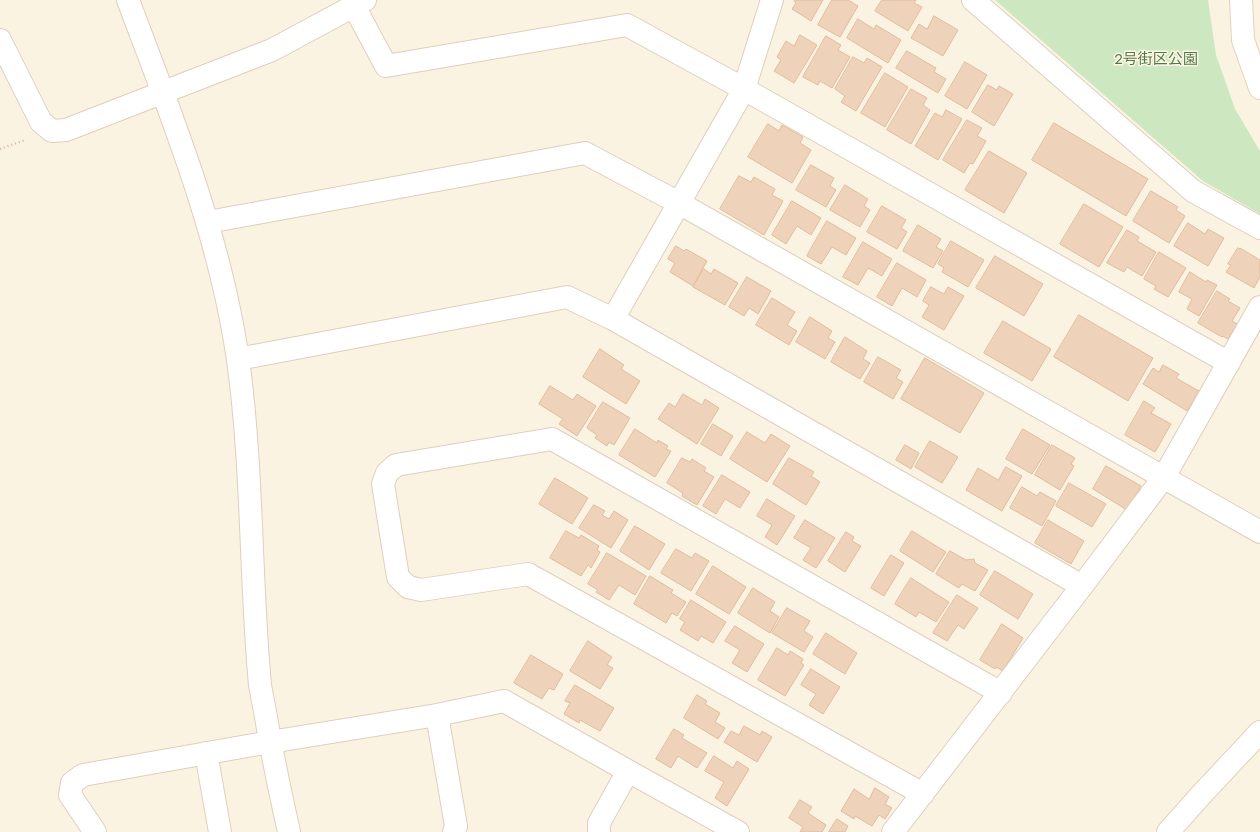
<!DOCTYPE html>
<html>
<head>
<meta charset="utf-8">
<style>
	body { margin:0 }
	canvas { display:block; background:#fbf3e1 }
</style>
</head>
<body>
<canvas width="1260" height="832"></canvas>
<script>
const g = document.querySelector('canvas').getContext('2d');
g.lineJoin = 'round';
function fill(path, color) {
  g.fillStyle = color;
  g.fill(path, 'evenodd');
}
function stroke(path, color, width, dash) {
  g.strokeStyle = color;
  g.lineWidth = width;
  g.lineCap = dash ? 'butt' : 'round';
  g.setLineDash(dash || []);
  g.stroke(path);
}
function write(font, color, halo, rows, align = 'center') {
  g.font = font + ' Jost,"Noto Sans JP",sans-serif';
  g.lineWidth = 3;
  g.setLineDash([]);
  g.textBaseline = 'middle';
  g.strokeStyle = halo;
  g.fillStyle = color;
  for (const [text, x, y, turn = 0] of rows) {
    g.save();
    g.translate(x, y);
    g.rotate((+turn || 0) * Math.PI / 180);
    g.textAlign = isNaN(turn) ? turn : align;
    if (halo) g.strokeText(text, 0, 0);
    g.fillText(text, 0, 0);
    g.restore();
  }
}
fill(new Path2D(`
	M 995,0 L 1208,0 L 1216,55 L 1235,109 L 1260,151 L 1260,214 L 1203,181 Z`), '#cde7c1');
const building = new Path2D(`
	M 795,0 L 823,0 L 811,21 L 792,9 L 796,3 L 794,1 Z
	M 832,0 L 848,0 L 858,6 L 840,37 L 818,25 Z
	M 882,0 L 916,0 L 914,3 L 922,7 L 908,31 L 875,11 Z
	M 934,16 L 958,30 L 943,56 L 911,38 L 919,24 L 927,29 Z
	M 858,19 L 874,29 L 876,25 L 901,40 L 888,63 L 847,38 Z
	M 800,35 L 817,45 L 794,83 L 774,71 L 781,60 L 777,57 L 786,41 L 794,46 Z
	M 826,36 L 841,45 L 838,50 L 850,57 L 832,88 L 820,81 L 818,85 L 803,77 Z
	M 907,51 L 936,68 L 934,72 L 946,79 L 938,93 L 896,68 Z
	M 853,57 L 864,63 L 867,58 L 882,67 L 856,111 L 841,102 L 845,96 L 835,89 Z
	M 965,62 L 987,75 L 967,109 L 945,96 Z
	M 885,73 L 908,87 L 885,127 L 861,113 Z
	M 988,85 L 997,90 L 999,86 L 1013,94 L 994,126 L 972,112 Z
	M 911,89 L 927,98 L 923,105 L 930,110 L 911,144 L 887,130 Z
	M 946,110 L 962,119 L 938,160 L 915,146 L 935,113 L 942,117 Z
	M 967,120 L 982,128 L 977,136 L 986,141 L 973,164 L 970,163 L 964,173 L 943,160 Z
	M 1054,123 L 1148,179 L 1126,216 L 1032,160 Z
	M 768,124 L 779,131 L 782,125 L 803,137 L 800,143 L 811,150 L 792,183 L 748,157 Z
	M 989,151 L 1027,173 L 1004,213 L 965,190 Z
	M 811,165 L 834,178 L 830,186 L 836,190 L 826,207 L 796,190 Z
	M 739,176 L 751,182 L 754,177 L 775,189 L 772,195 L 783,201 L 764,235 L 720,209 Z
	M 845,185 L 868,199 L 864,206 L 870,210 L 860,227 L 830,210 Z
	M 1151,191 L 1178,207 L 1176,210 L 1185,216 L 1169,243 L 1133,221 Z
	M 792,201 L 821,218 L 811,235 L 797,226 L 786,244 L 772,235 Z
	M 1084,204 L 1123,227 L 1099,267 L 1060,244 Z
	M 882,206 L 906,220 L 901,228 L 907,232 L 897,249 L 867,232 Z
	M 827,221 L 856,238 L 846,255 L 832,247 L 821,264 L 807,256 Z
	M 1188,223 L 1205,234 L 1208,229 L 1224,238 L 1208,266 L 1174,246 Z
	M 918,225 L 941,239 L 936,247 L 943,251 L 933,268 L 903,251 Z
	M 1127,230 L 1139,237 L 1137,241 L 1156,252 L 1142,276 L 1127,267 L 1124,272 L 1107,263 Z
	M 951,241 L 984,260 L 968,287 L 942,272 L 944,268 L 938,264 Z
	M 863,242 L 892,259 L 882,276 L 868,268 L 858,285 L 843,277 Z
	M 676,246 L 684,251 L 686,249 L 707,261 L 693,286 L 670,272 L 675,263 L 668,259 Z
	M 1238,248 L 1240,249 L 1240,248 L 1260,260 L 1260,277 L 1254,288 L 1226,272 L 1231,265 L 1228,264 Z
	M 1159,252 L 1186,268 L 1168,297 L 1154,289 L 1156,286 L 1144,279 Z
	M 995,256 L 1043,284 L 1024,316 L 976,288 Z
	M 897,263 L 926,280 L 917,297 L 902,288 L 892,306 L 877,297 Z
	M 704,269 L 711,274 L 714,269 L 738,283 L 725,305 L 693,287 Z
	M 1190,272 L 1206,282 L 1207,280 L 1217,285 L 1199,316 L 1187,309 L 1192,299 L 1179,292 Z
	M 747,277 L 771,291 L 758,314 L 749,308 L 744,316 L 729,307 Z
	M 931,287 L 944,294 L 948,287 L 964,296 L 944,330 L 922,317 L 929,305 L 923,301 Z
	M 1217,291 L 1230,299 L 1228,301 L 1240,308 L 1232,321 L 1237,324 L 1228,339 L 1223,336 L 1222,337 L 1198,323 Z
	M 772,298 L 795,312 L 787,325 L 797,331 L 789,345 L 756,325 Z
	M 1079,315 L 1153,358 L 1128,401 L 1054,357 Z
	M 810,317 L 832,331 L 828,338 L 835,342 L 825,359 L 796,342 Z
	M 1003,321 L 1051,349 L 1032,381 L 984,353 Z
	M 845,337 L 867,351 L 863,359 L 870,363 L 860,379 L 831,362 Z
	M 600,349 L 624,365 L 621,369 L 640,381 L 626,404 L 583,377 Z
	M 878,357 L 901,370 L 896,378 L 903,382 L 893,399 L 864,382 Z
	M 925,358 L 984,393 L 960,433 L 901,399 Z
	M 1163,365 L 1179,374 L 1176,378 L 1199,391 L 1187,411 L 1143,384 L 1153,368 L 1159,372 Z
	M 550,386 L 573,400 L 577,394 L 596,406 L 577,436 L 559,424 L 563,419 L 539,404 Z
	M 683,394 L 702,405 L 705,399 L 719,408 L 697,444 L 658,419 L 669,403 L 675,407 Z
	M 1144,401 L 1155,408 L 1151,413 L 1171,424 L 1155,452 L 1125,435 Z
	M 603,402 L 630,418 L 614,445 L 609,442 L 607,446 L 595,438 L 597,435 L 587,428 Z
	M 713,424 L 733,436 L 721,456 L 701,444 Z
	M 635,429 L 657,443 L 658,440 L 668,446 L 666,449 L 671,451 L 655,477 L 619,455 Z
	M 1023,429 L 1050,445 L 1032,474 L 1006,459 Z
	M 747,432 L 765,443 L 771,434 L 790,446 L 767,482 L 730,459 Z
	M 930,441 L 958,457 L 942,483 L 915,467 Z
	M 905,445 L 919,453 L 911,469 L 896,460 Z
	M 1052,445 L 1075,458 L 1071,464 L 1074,466 L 1060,490 L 1035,475 Z
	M 682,458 L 690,462 L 692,459 L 706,468 L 704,471 L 714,477 L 697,505 L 682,496 L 683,493 L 667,483 Z
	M 789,458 L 814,472 L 811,476 L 820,482 L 806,505 L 773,484 Z
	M 1106,466 L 1141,486 L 1127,510 L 1093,489 Z
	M 1006,467 L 1022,476 L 1002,511 L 966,490 L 978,468 L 998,480 Z
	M 722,475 L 750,492 L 740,508 L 725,499 L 716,514 L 703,506 Z
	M 555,478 L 588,498 L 572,524 L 539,504 Z
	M 1069,483 L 1106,504 L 1092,527 L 1056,506 Z
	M 1022,487 L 1037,496 L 1040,492 L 1056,501 L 1042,526 L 1010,508 Z
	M 767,499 L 795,516 L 777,545 L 765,537 L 772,525 L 757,516 Z
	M 594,505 L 605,511 L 602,515 L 609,519 L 614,511 L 628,520 L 611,548 L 579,528 Z
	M 805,520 L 835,538 L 816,568 L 803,560 L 811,548 L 794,538 Z
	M 1048,520 L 1084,541 L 1071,564 L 1035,543 Z
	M 635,526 L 665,544 L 649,570 L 620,551 Z
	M 566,531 L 579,538 L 581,535 L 599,546 L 597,550 L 600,552 L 591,568 L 588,565 L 581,576 L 550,558 Z
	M 912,531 L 946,552 L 933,572 L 900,551 Z
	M 846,532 L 854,537 L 852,541 L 861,546 L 845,572 L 828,561 Z
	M 676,549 L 692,558 L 695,553 L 709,561 L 691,591 L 661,573 Z
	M 950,551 L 966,560 L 974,559 L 975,563 L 988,570 L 975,591 L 962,584 L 959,588 L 936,574 Z
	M 607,553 L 646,576 L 635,595 L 619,585 L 609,600 L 596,592 L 598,590 L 588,584 Z
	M 891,555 L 904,563 L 884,596 L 871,588 Z
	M 713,566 L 746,587 L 729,614 L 696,594 Z
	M 995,571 L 1033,594 L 1018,619 L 980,595 Z
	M 650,576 L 673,590 L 671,593 L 686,602 L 677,616 L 672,613 L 666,623 L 634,604 Z
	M 911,578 L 949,602 L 936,622 L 919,612 L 916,617 L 895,604 Z
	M 753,588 L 775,602 L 770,611 L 779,617 L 770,633 L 738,613 Z
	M 957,595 L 978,608 L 964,629 L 958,625 L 947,641 L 933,633 Z
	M 691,600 L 726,622 L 713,643 L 701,636 L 698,641 L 680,630 L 685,622 L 680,619 Z
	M 787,608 L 810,621 L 804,631 L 813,637 L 804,652 L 772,633 Z
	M 1002,624 L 1023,638 L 1003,671 L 996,667 L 995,669 L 980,660 Z
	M 735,626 L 764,644 L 747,672 L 732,663 L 740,650 L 725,641 Z
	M 826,633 L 857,653 L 845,674 L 813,654 Z
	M 588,641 L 612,657 L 607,665 L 613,668 L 600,689 L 570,671 Z
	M 777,648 L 788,655 L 790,651 L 803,659 L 801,663 L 804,665 L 785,696 L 758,680 Z
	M 531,655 L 563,674 L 554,690 L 549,688 L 542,699 L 514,683 Z
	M 811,669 L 840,687 L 823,714 L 809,705 L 816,694 L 801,685 Z
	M 575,685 L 614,708 L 600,731 L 580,720 L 579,723 L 564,714 L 570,703 L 565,701 Z
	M 697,695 L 707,701 L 705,704 L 720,713 L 715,722 L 725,728 L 718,739 L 684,718 Z
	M 744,726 L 760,735 L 762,731 L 772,737 L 757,762 L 724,742 L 731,731 L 739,735 Z
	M 674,729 L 684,735 L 682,738 L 707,753 L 697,768 L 678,756 L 671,768 L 656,759 Z
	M 714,756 L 733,768 L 737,761 L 749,769 L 727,806 L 715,798 L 724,782 L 705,771 Z
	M 875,788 L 889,797 L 885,804 L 892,808 L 885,819 L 879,815 L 872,826 L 855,816 L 854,819 L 841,811 L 854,789 L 869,799 Z
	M 800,800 L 812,807 L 808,813 L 826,825 L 822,832 L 800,832 L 803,827 L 789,818 Z
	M 837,819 L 848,826 L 845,832 L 829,832 Z`);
fill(building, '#eed3ba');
stroke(building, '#e0bb9c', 1);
const street = new Path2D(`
	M 128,0 C 172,117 220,235 238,360 C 253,468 250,577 260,685 C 262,697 265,710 267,723 C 273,759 281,796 289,832
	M 973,0 L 1193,191 L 1260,228
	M 354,6 L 386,66 L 627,25 L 744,89 L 1229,363
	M 0,40 L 41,122 L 52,131 L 66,130 L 272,50 L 365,0
	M 208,222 L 585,153 L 679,203 L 1260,532
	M 613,319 L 744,89 L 772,0
	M 238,359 L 567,297 L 613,319 L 1082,586
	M 437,715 L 504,701 L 628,771 L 599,823 L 599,832
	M 206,753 L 220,832
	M 628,771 L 738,832
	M 923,794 L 528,574 L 421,590 L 408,587 L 398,577 L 383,484 L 387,473 L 396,465 L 552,439 L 1001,693
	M 95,832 L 70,795 L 72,783 L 83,775 L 270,742 L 437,715 L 456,826 L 454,832
	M 893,832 L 1082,586 L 1164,477 L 1260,307`);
const secondary = new Path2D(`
	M 1241,0 L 1243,40 L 1260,88
	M 1168,832 L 1201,795 L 1260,732`);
stroke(street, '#decfbe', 24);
stroke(secondary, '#e3d1bc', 24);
stroke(new Path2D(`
	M 0,149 L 25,140`), '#d3b79e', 2.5, [1, 3]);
stroke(street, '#fff', 22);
stroke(secondary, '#fff', 22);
write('15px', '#517b45', '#fef7e7', [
	["2号街区公園",1156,60]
]);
</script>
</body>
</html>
